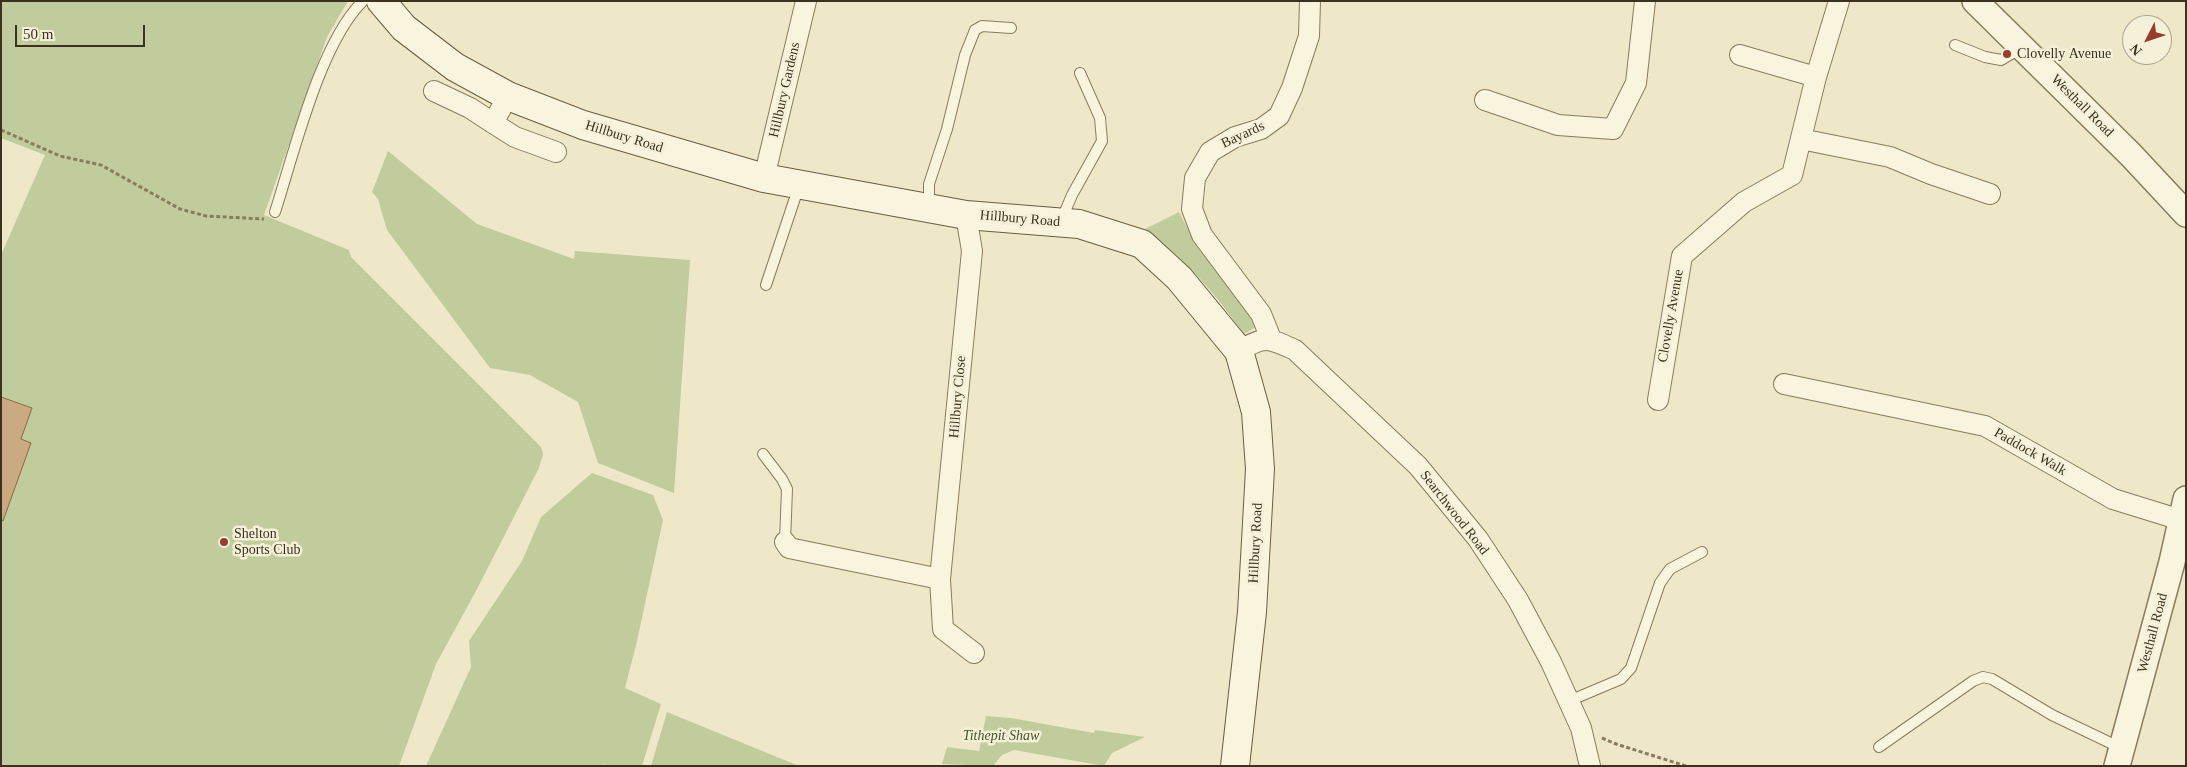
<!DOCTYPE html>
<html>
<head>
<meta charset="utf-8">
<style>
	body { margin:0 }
	#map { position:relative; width:2187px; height:767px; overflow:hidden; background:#eee8c9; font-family:"Times New Roman",serif }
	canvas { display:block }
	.frame { position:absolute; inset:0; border:2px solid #3b3121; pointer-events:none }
	.north { position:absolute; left:2122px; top:15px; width:50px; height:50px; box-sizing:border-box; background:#f5f1d9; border:1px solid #aba48f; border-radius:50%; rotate:229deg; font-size:14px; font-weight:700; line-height:20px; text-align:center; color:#3b3121 }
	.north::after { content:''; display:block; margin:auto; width:18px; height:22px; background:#983c30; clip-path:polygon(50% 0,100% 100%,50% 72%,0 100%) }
	.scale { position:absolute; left:15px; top:25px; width:130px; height:22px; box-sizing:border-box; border:2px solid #3b3121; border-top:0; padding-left:6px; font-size:15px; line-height:18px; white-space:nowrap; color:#3b3121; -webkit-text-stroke:4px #f5f1d9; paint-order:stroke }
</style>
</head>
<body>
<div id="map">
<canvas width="2187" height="767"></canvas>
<div class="frame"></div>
<div class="north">N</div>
<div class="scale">50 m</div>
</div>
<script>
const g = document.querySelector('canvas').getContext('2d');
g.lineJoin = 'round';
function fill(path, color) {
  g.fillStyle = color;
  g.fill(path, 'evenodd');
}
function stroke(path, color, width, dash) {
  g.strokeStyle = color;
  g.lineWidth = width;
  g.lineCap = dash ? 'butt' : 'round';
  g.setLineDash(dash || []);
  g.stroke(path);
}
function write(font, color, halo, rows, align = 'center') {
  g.font = font + ' "Times New Roman",serif';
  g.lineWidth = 5;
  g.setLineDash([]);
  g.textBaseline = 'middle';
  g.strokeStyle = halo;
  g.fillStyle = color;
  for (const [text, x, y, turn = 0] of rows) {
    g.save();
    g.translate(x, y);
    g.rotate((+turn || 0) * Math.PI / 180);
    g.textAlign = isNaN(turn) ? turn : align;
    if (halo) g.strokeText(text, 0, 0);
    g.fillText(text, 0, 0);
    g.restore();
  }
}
fill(new Path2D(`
	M 1,1 L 348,1 L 327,37 L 264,215 L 349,250 L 351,257 L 541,447 L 543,454 L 539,468 L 476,591 L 436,664 L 399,766 L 1,766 L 1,255 L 45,155 L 1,138 Z
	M 388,151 L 477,224 L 574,259 L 575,251 L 690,260 L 674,493 L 598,463 L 578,402 L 530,375 L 490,368 L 387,230 L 378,199 L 372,192 Z
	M 1179,212 L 1192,237 L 1254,317 L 1256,327 L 1244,334 C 1215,294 1185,258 1145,229 Z
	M 592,473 L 653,495 L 663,520 L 637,641 L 625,688 L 661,704 L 642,766 L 605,766 L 605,763 L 604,766 L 426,766 L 471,667 L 469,641 L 522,561 L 541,517 Z
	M 667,712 L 799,766 L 651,766 Z
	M 986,716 L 1011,718 L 1094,733 L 1095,730 L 1145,737 L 1112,753 L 1104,766 L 1014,750 L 1002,755 L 993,766 L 942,764 L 947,747 L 979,751 Z`), '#c1cc9d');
const building = new Path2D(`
	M 1,397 L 32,408 L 21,439 L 31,443 L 3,521 L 1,520 Z`);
fill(building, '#cba981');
stroke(building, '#896845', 1);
const service = new Path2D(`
	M 1955,45 L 1985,57 L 2001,60 L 2021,48
	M 929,207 L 929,184 L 947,129 L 965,55 L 975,30 L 982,26 L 1011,28
	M 275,212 C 294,153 320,43 363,1
	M 1061,221 L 1072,195 L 1102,141 L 1100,118 L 1080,73
	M 766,285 L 799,186
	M 763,454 L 782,479 L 787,489 L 785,542
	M 1569,701 L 1621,679 L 1631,668 L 1660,583 L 1670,569 L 1702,552
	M 1879,747 L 1973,681 L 1983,677 L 1992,679 L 2052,715 L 2121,748`);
const minor = new Path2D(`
	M 1740,55 L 1816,77
	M 434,91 L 470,108 L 493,123
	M 508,96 L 493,123 L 515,137 L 556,152
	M 1485,100 L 1558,125 L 1613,129 L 1636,83 L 1645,1
	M 1801,139 L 1890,157 L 1931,174 L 1990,194
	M 764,178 L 806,1
	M 966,215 L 972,251 L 940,579 L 943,629 L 974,653
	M 1271,339 L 1261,314 L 1202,235 L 1192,209 L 1195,178 L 1210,152 L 1235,137 L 1261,129 L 1279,116 L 1292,88 L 1309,36 L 1310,1
	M 1239,351 C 1265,335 1269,338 1295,350 L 1418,466 L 1478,539 L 1518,600 L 1551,662 L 1581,728 L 1590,766
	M 1784,384 L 1985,426 L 2113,499 L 2181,520
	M 1658,400 L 1682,256 L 1744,202 L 1792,175 L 1816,77 L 1839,1
	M 785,542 L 789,548 L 940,579`);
const tertiary = new Path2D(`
	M 1975,1 L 2131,155 L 2186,214
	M 2117,766 L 2172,562 L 2186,499`);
const secondary = new Path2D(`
	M 381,1 L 404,28 L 455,67 L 508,96 L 583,125 L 764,178 L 966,215 L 1079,224 L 1142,244 L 1179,278 L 1239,351 L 1256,412 L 1260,469 L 1252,612 L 1235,766`);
stroke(service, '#8a7b5e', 12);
stroke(minor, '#8a7b5e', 22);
stroke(tertiary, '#8a7b5e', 28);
stroke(secondary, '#6c5c41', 30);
stroke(new Path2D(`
	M 1,130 L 60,156 L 101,165 L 180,209 L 206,216 L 264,219
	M 1602,738 L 1616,744 L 1686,766`), '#8a7b5e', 3, [4, 2.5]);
stroke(service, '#f8f4dd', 10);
stroke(minor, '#f8f4dd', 20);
stroke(tertiary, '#f8f4dd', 25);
stroke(secondary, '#f8f4dd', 28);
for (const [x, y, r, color] of [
	[2007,54,5,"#983c30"],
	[224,542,5,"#983c30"]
]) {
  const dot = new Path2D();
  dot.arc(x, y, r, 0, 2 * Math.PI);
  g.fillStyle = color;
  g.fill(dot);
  stroke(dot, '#f5f1d9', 2);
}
write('14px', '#3b3121', '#f5f1d9', [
	["Clovelly Avenue",2017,54],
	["Shelton",234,534],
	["Sports Club",234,550]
], 'left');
write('14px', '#3b3121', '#f5f1d9', [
	["Hillbury Gardens",785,90,-77],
	["Westhall Road",2082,106,45],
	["Bayards",1243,135,-25],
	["Hillbury Road",624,137,17],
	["Hillbury Road",1020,219,5],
	["Clovelly Avenue",1671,316,-80],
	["Hillbury Close",958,397,-85],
	["Paddock Walk",2030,452,30],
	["Searchwood Road",1454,513,52],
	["Hillbury Road",1256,543,-87],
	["Westhall Road",2153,633,-75]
]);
write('italic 14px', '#455728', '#f5f1d9', [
	["Tithepit Shaw",1001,736]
]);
</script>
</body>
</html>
